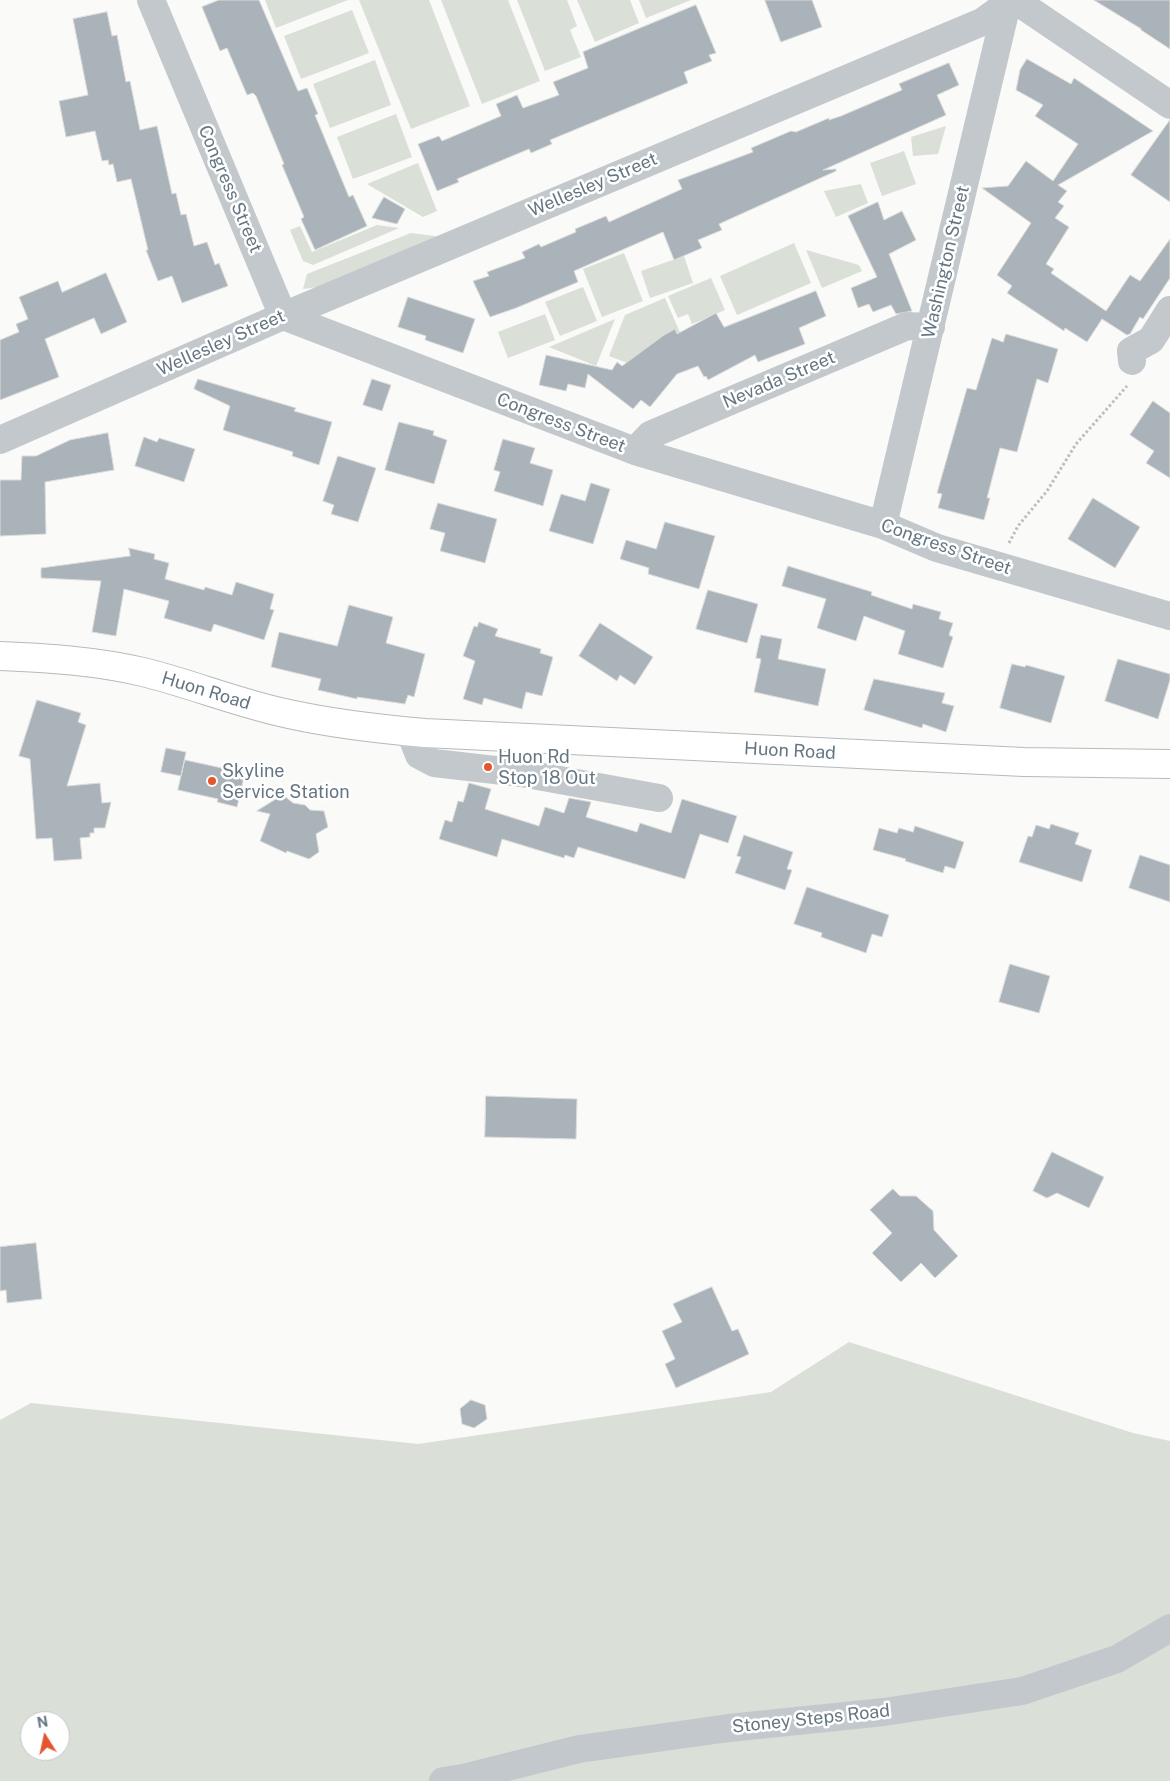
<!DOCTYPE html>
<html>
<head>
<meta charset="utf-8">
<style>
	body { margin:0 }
	#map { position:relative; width:1170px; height:1781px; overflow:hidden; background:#fafaf8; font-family:"Public Sans",sans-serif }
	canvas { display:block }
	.north { position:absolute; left:20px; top:1711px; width:50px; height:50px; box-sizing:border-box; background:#fff; border:1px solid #c1c8cd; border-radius:50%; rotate:350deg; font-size:14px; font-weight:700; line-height:20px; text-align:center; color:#657683 }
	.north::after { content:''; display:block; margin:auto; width:18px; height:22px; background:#e4572e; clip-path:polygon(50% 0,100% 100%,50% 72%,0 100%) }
</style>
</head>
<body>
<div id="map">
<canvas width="1170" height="1781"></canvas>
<div class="north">N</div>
</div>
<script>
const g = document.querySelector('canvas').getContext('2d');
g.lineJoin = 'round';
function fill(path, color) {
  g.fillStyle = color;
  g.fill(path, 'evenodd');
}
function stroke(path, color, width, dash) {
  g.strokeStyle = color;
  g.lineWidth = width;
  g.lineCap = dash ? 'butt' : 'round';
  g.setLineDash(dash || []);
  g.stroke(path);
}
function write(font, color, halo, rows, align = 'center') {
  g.font = font + ' "Public Sans",sans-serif';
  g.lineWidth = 5;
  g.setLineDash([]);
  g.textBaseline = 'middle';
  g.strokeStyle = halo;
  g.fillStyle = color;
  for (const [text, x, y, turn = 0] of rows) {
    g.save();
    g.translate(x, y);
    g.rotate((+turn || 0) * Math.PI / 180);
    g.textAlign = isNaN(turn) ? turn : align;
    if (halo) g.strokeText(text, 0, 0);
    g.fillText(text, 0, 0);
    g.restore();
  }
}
fill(new Path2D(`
	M 265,0 L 348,0 L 276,28 Z
	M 359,0 L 429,0 L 470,106 L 411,129 Z
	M 441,0 L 508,0 L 540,81 L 482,104 Z
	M 517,0 L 567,0 L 577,26 L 570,30 L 581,57 L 545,71 Z
	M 577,0 L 630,0 L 639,23 L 595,42 Z
	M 639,0 L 691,0 L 646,18 Z
	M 352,10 L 369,53 L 301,79 L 284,36 Z
	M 375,60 L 391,105 L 330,128 L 313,84 Z
	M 396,114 L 412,157 L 353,179 L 337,137 Z
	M 946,126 L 938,154 L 913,156 L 911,137 Z
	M 904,151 L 916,184 L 882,196 L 870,163 Z
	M 418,163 L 437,211 L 423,217 L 367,184 Z
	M 861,184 L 868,203 L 836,217 L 824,191 Z
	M 377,225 L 399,228 L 313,265 L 303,261 L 290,230 L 300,226 L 312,252 Z
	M 411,233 L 442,237 L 328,286 L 303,289 L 307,274 Z
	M 794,243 L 811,283 L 737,315 L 720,276 Z
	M 806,250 L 859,265 L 862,271 L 822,288 Z
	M 624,253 L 643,301 L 602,317 L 583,269 Z
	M 684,256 L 693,283 L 650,298 L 641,271 Z
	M 711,278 L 725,310 L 692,324 L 688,314 L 678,318 L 668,296 Z
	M 583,287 L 597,321 L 560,336 L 545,302 Z
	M 665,298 L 685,344 L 646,370 L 609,356 L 625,315 Z
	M 545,314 L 555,340 L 508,358 L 498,332 Z
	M 615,319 L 596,366 L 549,347 Z
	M 849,1342 L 1133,1433 L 1170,1441 L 1170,1781 L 0,1781 L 0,1420 L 31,1403 L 418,1444 L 771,1392 ZM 30,1721 L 60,1721 L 60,1751 L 30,1751 Z`), '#dadfd7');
const building = new Path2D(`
	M 219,0 L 259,0 L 298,91 L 307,88 L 318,114 L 315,115 L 349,197 L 353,195 L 367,226 L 315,250 L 301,219 L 304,217 L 282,165 L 284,164 L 256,96 L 253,93 L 247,95 L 227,48 L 220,51 L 202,7 Z
	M 765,0 L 812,0 L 822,27 L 781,42 Z
	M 1094,0 L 1170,0 L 1170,49 L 1141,30 L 1141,29 Z
	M 696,5 L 716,53 L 709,55 L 712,61 L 684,72 L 688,83 L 550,140 L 552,144 L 531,153 L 529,149 L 457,179 L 459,182 L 437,191 L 418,144 L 439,136 L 442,141 L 501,116 L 496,104 L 517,95 L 523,108 L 559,95 L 553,82 L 588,68 L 583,52 Z
	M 107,12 L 112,36 L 117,35 L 126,82 L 130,81 L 140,130 L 157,126 L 172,194 L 176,193 L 181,215 L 186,214 L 194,246 L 207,242 L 215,265 L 219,263 L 228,286 L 182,303 L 172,276 L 158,281 L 146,250 L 148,250 L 131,179 L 117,182 L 113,164 L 109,165 L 108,160 L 102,161 L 95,131 L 66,137 L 59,101 L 88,95 L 73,19 Z
	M 1027,59 L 1071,84 L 1074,78 L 1153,131 L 1058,185 L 1067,191 L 1058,202 L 1064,206 L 1055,218 L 1069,227 L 1046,264 L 1054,269 L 1051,273 L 1106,311 L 1130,275 L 1140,281 L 1170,239 L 1170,278 L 1143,319 L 1140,317 L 1130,334 L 1127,335 L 1102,319 L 1087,342 L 1065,328 L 1064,331 L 1007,293 L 1012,286 L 997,275 L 1031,223 L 982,188 L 1008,186 L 1026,161 L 1053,181 L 1078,144 L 1035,116 L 1043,105 L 1016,90 L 1020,70 Z
	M 949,63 L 959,85 L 937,95 L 946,115 L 823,170 L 836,169 L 836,171 L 719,224 L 722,230 L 698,240 L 702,248 L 674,260 L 663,232 L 574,271 L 578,282 L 516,308 L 490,317 L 473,281 L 489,276 L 487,272 L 525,258 L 522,252 L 539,244 L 541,247 L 576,232 L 575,229 L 606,216 L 609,222 L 682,189 L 678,180 L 753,152 L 751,148 L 791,131 L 796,132 L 829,118 L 829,120 L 841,116 L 902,90 L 899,84 Z
	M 1170,120 L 1170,202 L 1131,175 Z
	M 384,197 L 405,209 L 397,224 L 372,218 Z
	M 878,202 L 884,220 L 902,211 L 916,240 L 889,254 L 912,311 L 896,314 L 891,305 L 873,312 L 869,304 L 858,308 L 851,288 L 877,277 L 848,216 Z
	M 106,273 L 127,322 L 101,334 L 94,318 L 45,339 L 59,377 L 0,400 L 0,340 L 19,332 L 16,324 L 28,319 L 19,297 L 58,281 L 62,292 Z
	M 816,291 L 826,316 L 799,328 L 805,344 L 758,362 L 755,355 L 708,380 L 706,376 L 704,377 L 698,366 L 677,374 L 650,407 L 641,400 L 633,409 L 588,374 L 585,388 L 568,384 L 566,391 L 539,385 L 546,355 L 612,370 L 617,362 L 622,366 L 664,335 L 675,329 L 677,334 L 716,313 L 724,327 Z
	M 408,297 L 475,319 L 463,353 L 425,340 L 426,336 L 398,327 Z
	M 1006,334 L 1058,349 L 1048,383 L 1037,379 L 1017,452 L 1000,448 L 987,498 L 990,498 L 984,520 L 938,508 L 942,494 L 937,493 L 967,388 L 976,390 L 992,338 L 1003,342 Z
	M 198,379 L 296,408 L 294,411 L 332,422 L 319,465 L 292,456 L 293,452 L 223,430 L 230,406 L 194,389 Z
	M 372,379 L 391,385 L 382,411 L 363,405 Z
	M 1153,401 L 1170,413 L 1170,478 L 1146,463 L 1154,451 L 1130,435 Z
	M 399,422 L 434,431 L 433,435 L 447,440 L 434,484 L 385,470 Z
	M 108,433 L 114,470 L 45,482 L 46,534 L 0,536 L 0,480 L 21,480 L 22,456 L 36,456 L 70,440 Z
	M 144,437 L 157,442 L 159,438 L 195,449 L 184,482 L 135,466 Z
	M 503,439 L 535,448 L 530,463 L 553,470 L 543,506 L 494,491 L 500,472 L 494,470 Z
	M 338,456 L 376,468 L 358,522 L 331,514 L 334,505 L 323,501 Z
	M 591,483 L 610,489 L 593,544 L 549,531 L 561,494 L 585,501 Z
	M 1093,498 L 1140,527 L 1115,568 L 1068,539 Z
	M 438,503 L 497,519 L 485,563 L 440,551 L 445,533 L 430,529 Z
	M 665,522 L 715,536 L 699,589 L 648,574 L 649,568 L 620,559 L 626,540 L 656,549 Z
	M 129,548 L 155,554 L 154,559 L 169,563 L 165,579 L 204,590 L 205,587 L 232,595 L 236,582 L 274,594 L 270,609 L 274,610 L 264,640 L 214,624 L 211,632 L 164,618 L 169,601 L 124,589 L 116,636 L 92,632 L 101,581 L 41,578 L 41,568 L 130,556 Z
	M 788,566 L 872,592 L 871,595 L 912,609 L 913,604 L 941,612 L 939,619 L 953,623 L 949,635 L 953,637 L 943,668 L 898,654 L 905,631 L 864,616 L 856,641 L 817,628 L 826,599 L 782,586 Z
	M 708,590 L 758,604 L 747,643 L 696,629 Z
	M 349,605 L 393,617 L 386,643 L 425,654 L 414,697 L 408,695 L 405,704 L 357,697 L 357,699 L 318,690 L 321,679 L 271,667 L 279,632 L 337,646 Z
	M 479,622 L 498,629 L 495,636 L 541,649 L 540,653 L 553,657 L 542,696 L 526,692 L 522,709 L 484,698 L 482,705 L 463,699 L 475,661 L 463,656 L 474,626 L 477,627 Z
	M 600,623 L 653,657 L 635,685 L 620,675 L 617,681 L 579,656 Z
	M 761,635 L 782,639 L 778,659 L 826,669 L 818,706 L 754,692 L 761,659 L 756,658 Z
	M 1118,659 L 1170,674 L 1170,680 L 1158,719 L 1105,701 Z
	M 1012,664 L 1025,667 L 1026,665 L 1065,676 L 1051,723 L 1000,708 Z
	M 874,679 L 945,693 L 942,703 L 954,706 L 946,732 L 923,724 L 922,728 L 864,710 Z
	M 37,700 L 81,713 L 78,722 L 86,725 L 67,786 L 100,783 L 102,803 L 111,802 L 105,828 L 94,828 L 94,833 L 90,833 L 90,837 L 80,838 L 82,859 L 54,861 L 52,838 L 36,839 L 30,759 L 19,756 Z
	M 166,748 L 186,752 L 181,776 L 161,772 Z
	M 185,760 L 245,773 L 237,807 L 217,802 L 218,799 L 178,790 Z
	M 469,783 L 491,789 L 485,809 L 539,826 L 545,807 L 564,813 L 569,798 L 591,802 L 586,817 L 637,832 L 640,823 L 671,833 L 682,799 L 737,816 L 728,843 L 700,834 L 685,879 L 578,847 L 574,858 L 565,855 L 564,858 L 502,839 L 497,857 L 439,839 L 445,820 L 452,822 L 458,801 L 463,802 Z
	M 281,796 L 287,798 L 293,803 L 305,805 L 310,810 L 324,811 L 328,827 L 316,834 L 319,852 L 309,859 L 287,851 L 286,853 L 260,841 L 270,814 L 257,811 Z
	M 1051,824 L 1079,833 L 1075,844 L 1092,850 L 1082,882 L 1019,862 L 1028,836 L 1032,837 L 1036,825 L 1049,829 Z
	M 915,826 L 964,842 L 955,869 L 945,866 L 943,873 L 905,861 L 906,859 L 873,850 L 879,828 L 897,833 L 899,828 L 913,832 Z
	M 744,835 L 793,852 L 787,869 L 792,870 L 785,890 L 735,873 L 741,857 L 737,856 Z
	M 1140,855 L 1170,865 L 1170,902 L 1129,888 Z
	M 807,887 L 889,915 L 882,937 L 872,934 L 866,953 L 821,937 L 822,933 L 794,924 Z
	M 1010,964 L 1050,976 L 1039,1013 L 999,1002 Z
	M 486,1096 L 577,1099 L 576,1139 L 485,1137 Z
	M 1052,1152 L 1104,1177 L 1089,1208 L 1057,1193 L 1047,1198 L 1033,1191 Z
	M 893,1189 L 900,1196 L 916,1196 L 933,1211 L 934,1230 L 958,1256 L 935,1278 L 921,1263 L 901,1282 L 872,1253 L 892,1233 L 870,1210 Z
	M 36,1243 L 42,1299 L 7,1303 L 6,1290 L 0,1291 L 0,1247 Z
	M 712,1287 L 732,1331 L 738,1329 L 749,1354 L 676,1388 L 665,1364 L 675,1359 L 662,1331 L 682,1322 L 673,1304 Z
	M 471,1400 L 485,1405 L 487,1419 L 474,1428 L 462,1424 L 460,1409 Z`);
fill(building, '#aab3b9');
stroke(building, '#dcdcda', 1);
const major = new Path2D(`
	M 0,656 C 48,658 96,661 143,672 C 192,684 240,704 289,714 C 334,724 379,729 425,733 L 1024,762 L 1170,764`);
stroke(major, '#b5babe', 30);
stroke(new Path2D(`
	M 1009,543 L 1018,526 L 1047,491 L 1076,444 L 1127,386`), '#bbbfc2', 3, [2.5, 2.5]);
stroke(new Path2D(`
	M 151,0 L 283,316 L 635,451 L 883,525 L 937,548 L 1170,616
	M 1132,361 L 1131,351 L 1151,340 L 1170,310
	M 0,440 L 283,316 L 982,22 L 1007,4 L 1022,5 L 1170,105
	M 635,451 L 650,435 L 907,326 L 931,327
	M 883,525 L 1008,0
	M 410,732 L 419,755 L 434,763 L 521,773 L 659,798
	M 443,1781 L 463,1778 L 579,1749 L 729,1728 L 884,1712 L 1022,1691 L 1117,1659 L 1170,1628`), '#c3c8cc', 28);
stroke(major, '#fff', 28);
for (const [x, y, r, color] of [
	[488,767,5,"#e4572e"],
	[212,781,5,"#e4572e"]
]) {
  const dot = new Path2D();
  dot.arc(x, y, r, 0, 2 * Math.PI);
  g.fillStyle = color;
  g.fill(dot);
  stroke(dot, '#fff', 2);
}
write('18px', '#657683', '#fff', [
	["Wellesley Street",593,185,-23],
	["Congress Street",230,189,67],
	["Washington Street",946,262,-77],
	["Wellesley Street",221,343,-24],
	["Nevada Street",779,380,-23],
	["Congress Street",561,423,21],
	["Congress Street",946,547,19],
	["Huon Road",206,691,17],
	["Huon Road",790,751,3],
	["Stoney Steps Road",811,1719,-6]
]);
write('18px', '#657683', '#fff', [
	["Huon Rd",498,757],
	["Stop 18 Out",498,778],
	["Skyline",222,771],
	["Service Station",222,792]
], 'left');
</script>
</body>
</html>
